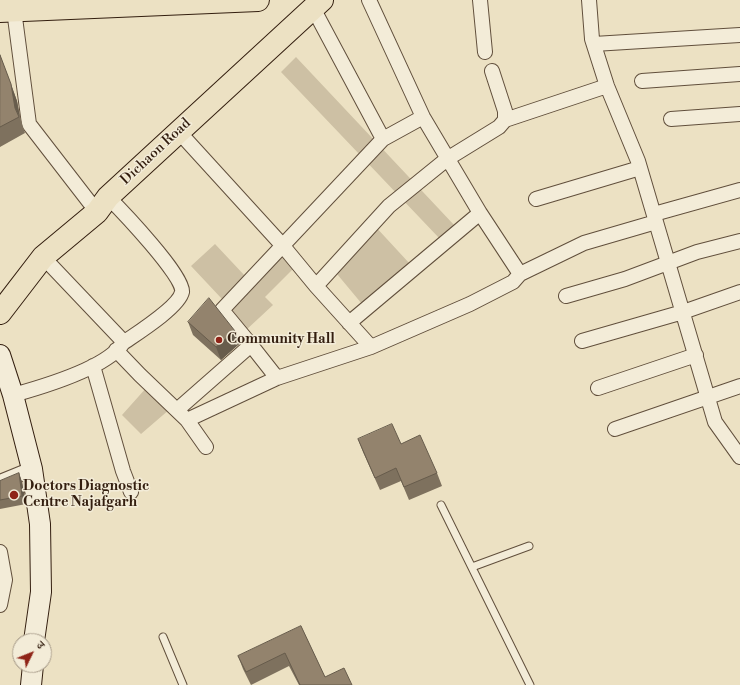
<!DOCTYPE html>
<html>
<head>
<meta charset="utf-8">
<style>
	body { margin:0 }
	#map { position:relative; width:740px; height:685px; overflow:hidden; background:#ece1c3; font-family:"Libre Bodoni","Noto Serif Devanagari",serif }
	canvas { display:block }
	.north { position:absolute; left:12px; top:633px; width:40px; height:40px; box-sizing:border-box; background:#f3ecd8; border:1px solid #a69a88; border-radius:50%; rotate:47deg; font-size:11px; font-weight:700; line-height:16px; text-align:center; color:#331e0f }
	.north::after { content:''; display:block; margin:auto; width:14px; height:18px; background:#8f2418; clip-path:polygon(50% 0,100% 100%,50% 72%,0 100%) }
</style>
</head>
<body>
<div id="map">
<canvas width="740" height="685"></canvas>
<div class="north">उ</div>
</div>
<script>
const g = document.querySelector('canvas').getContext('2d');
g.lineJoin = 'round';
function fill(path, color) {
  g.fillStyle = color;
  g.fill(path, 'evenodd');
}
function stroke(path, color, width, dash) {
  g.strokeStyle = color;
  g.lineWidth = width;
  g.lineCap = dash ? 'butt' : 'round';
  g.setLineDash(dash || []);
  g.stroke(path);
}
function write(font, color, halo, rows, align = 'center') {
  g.font = font + ' "Libre Bodoni",serif';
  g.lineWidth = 3;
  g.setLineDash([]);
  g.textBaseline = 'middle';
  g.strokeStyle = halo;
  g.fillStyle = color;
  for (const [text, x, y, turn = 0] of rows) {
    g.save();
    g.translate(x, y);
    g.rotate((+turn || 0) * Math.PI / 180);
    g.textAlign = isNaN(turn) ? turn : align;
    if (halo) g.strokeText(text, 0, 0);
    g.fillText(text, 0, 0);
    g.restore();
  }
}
fill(new Path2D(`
	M 296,57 L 455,226 L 440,239 L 281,72 Z
	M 374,225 L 410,264 L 362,304 L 332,268 Z
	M 215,244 L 246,277 L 222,299 L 191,266 Z
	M 284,252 L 297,265 L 265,297 L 273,305 L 245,331 L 229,310 Z
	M 147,387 L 170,409 L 141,434 L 122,415 Z`), '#cdc0a4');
const lane = new Path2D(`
	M 441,505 L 530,685
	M 472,567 L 529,546
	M 163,637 L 183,685`);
const street = new Path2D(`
	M 480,0 L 485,52
	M 589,0 L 592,39 L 607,86 L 638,161 L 715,422 L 740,457
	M 313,8 L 383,139
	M 14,10 L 29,124 L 97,212
	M 594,44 L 740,35
	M 642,81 L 740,74
	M 671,119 L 740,114
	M 505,120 L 607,86
	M 179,132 L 283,246 L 316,286 L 371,347
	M 108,197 C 121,210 185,277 182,292 C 179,307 136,334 123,343
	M 536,199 L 640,168
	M 654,214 L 740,190
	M 520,274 L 584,243 L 656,222
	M 316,286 L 389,206 L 447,159 L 499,127 L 505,120 L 505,111 L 492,71
	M 566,296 L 625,279 L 697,252 L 740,241
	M 349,323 L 480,213
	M 582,341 L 683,312 L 740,292
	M 251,345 L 222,310 L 383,139 L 423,117
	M 116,350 L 140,375 L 187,420 L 206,447
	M 93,366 L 123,471 L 131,492
	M 598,388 L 696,355
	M 13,395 C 42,387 107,368 123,343 L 121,339 L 43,257
	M 177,410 L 251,345 L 277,378
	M 187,420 L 277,378 L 371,347 L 470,304 L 513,282 L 520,274 L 480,213 L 423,117 L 369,0
	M 615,429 L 740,386
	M 0,482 L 32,469
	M 0,552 L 5,580 L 0,605`);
const secondary = new Path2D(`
	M 0,355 L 13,395 L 32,469 L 40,524 L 41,592 L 34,641
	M 31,685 L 33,665`);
const primary = new Path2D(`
	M 0,11 L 258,0
	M 0,313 L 43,257 L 97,212 L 108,197 L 322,0`);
stroke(lane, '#614f3c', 9);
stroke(street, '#614f3c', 16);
stroke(secondary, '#331e0f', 22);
stroke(primary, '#331e0f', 24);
stroke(lane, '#f3ecd8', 7);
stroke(street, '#f3ecd8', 14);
stroke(secondary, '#f3ecd8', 20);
stroke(primary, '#ece1c3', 22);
fill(new Path2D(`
	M 0,55 L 17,101 L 20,117 L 25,133 L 0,147 Z
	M 188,322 L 239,344 L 221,360 L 193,335 Z
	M 358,439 L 437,473 L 442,486 L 409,500 L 401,481 L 380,490 L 363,452 Z
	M 19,473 L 22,482 L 26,504 L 0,509 L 0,481 Z
	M 301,626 L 325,677 L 352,685 L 299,685 L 289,666 L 251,685 L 243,669 L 238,656 Z`), '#7e715e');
fill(new Path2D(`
	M 11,84 L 17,101 L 20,117 L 15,108 Z
	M 235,331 L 239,344 L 221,360 L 216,347 Z
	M 19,473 L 22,482 L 26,504 L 22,496 Z`), '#675c4c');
const building = new Path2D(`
	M 0,55 L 11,84 L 15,108 L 19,117 L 0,127 Z
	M 209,298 L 235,331 L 216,347 L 188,322 Z
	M 392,424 L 401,444 L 420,435 L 437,473 L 404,487 L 396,468 L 375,478 L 358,439 Z
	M 19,473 L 22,496 L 0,500 L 0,481 Z
	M 301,626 L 325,677 L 344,668 L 352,685 L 300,685 L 285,653 L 246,672 L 238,656 Z`);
fill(building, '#93836d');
stroke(building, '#675c4c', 1);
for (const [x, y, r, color] of [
	[219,340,4,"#8f2418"],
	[14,495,5,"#8f2418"]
]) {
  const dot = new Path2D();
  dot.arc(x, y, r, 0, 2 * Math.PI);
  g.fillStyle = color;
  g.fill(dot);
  stroke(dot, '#f3ecd8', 1.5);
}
write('14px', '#331e0f', '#f3ecd8', [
	["Dichaon Road",156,152,-43]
]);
write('bold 14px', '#331e0f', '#f3ecd8', [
	["Community Hall",227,340],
	["Doctors Diagnostic",23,487],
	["Centre Najafgarh",23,503]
], 'left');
</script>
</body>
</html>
